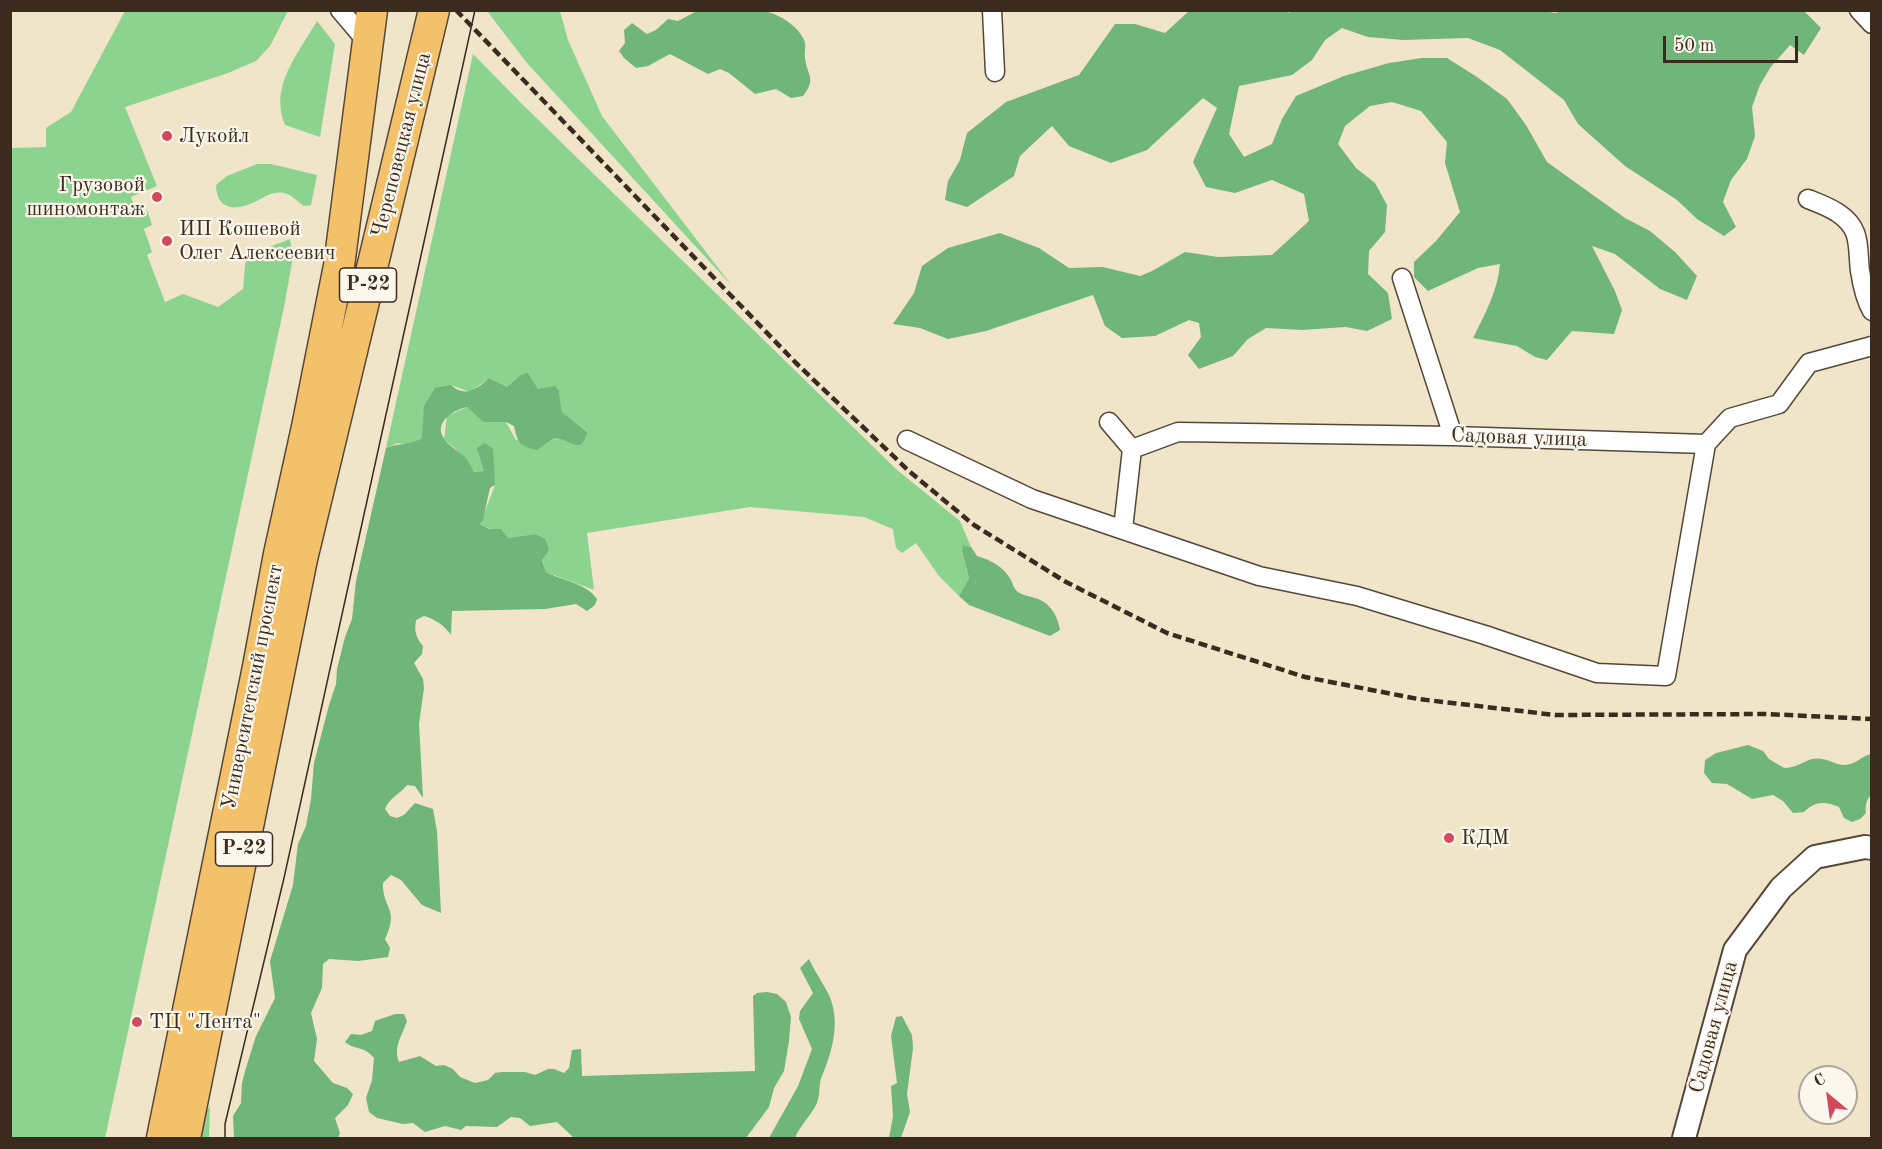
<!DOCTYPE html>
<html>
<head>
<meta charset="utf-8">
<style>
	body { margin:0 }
	#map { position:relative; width:1882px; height:1149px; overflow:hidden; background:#f0e5c8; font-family:"Old Standard TT",serif }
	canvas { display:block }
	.frame { position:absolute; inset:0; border:12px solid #3b2a1e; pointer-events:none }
	.north { position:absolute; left:1798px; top:1065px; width:60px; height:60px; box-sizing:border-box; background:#fbf7ec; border:2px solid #aea59a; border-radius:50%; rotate:331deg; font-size:16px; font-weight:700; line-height:24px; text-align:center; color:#3b2a1e }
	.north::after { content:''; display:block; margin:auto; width:21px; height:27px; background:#d1495b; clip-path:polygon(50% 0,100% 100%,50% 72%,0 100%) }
	.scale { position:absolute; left:1663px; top:36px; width:135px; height:27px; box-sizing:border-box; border:3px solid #3b2a1e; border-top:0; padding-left:8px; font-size:18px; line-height:21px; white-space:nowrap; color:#3b2a1e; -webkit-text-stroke:4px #fbf7ec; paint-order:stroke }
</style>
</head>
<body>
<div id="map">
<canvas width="1882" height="1149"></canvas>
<div class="frame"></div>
<div class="north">С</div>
<div class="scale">50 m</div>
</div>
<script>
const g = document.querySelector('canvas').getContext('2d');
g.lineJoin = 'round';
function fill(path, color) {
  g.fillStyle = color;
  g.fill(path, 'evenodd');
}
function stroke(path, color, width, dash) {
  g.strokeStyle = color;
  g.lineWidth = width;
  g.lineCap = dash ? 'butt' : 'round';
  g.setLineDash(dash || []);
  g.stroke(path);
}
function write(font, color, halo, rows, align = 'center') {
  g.font = font + ' "Old Standard TT",serif';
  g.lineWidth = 4.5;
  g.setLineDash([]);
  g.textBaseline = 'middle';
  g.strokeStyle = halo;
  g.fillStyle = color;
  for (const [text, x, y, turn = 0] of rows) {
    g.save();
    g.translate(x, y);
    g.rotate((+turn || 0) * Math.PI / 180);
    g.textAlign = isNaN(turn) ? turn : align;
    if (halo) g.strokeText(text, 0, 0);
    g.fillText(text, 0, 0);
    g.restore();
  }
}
fill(new Path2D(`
	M 125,11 L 288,11 L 270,46 L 256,61 L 228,73 L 125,107 L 157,186 L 131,197 L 137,213 L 147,210 L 152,225 L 144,229 L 152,252 L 147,255 L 165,302 L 183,294 L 218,307 L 243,289 L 246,256 L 290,239 L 293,257 L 284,307 L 105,1138 L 11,1138 L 11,148 L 46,147 L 46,128 L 71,112 Z
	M 487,11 L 560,11 L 568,40 L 602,116 L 732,286 L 527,63 Z
	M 317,21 L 335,44 L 320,137 L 285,125 C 269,86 298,54 317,21 Z
	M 473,54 L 522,104 L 896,469 L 960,521 L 971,547 L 964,545 L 962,551 L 969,578 L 959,596 L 939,576 L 916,543 L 902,553 L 896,548 L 893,529 L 864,517 L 750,507 L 587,533 L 594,590 L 546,572 L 535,534 L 508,538 L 480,524 L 495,485 L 484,471 L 474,472 L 467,459 L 444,439 L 447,416 L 467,407 L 483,422 L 506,422 L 516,440 L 563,439 L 587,432 L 562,412 L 559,391 L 538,390 L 528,373 L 507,387 L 489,378 L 470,392 L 451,385 L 422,438 L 409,445 L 398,443 L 386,448 Z
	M 257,164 L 271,164 L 317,175 L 311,205 L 304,206 C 298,202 291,194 284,193 C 268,190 259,203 244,206 C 226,211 216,202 216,185 L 227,176 Z
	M 210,1106 L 209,1138 L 197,1138 L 201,1120 Z`), '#8bd38e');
fill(new Path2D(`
	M 1190,10 L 1286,10 L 1289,13 L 1292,10 L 1536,10 L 1556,13 L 1561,10 L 1800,10 L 1805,12 L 1821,28 L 1804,55 L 1790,45 L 1770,68 L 1760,85 L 1752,107 L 1755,136 L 1747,159 L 1731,180 L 1723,202 L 1736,227 L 1724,236 L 1697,219 L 1677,200 L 1625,166 L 1578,124 L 1564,100 L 1500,50 L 1468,38 L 1403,40 L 1368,37 L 1342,28 L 1325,40 L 1312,60 L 1292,75 L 1239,86 L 1229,134 L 1244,157 L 1272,144 L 1282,119 L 1296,96 L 1344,76 L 1389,63 L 1422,58 L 1447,58 L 1477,77 L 1507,99 L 1526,125 L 1547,162 L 1625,218 L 1650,231 L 1675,252 L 1697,276 L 1687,300 L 1660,289 L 1615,254 L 1592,246 L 1615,291 L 1622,310 L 1614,334 L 1572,331 L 1547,360 L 1535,357 L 1517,346 L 1473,338 C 1485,314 1498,290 1500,264 L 1478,268 L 1428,291 L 1414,277 L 1414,262 L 1436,241 L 1460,212 L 1445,163 L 1447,142 L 1421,111 L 1392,102 L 1370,106 L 1345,126 L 1338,144 L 1356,168 L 1375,183 L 1387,205 L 1385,232 L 1369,251 L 1368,274 L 1388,293 L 1392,319 L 1367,331 L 1346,327 L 1302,330 L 1266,328 L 1248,339 L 1233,356 L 1199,369 L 1188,355 L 1201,337 L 1199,323 L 1189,320 L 1155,336 L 1122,338 L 1105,326 L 1093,295 L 986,331 L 948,339 L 920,328 L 893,324 L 914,293 L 922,266 L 948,248 L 1000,233 L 1039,248 L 1069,268 L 1103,267 L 1140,276 L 1152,271 L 1185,252 L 1218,257 L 1272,255 L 1309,221 L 1304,194 L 1272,180 L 1235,193 L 1206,187 L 1193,162 L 1217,108 L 1203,98 L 1147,150 L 1111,163 L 1069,146 L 1052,126 L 1020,156 L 1014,176 L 967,207 L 945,200 L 948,181 L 960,160 L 967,133 L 1006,102 L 1079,75 L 1115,24 L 1135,24 L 1165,33 Z
	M 697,11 C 713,9 757,8 771,13 C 784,17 802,30 805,43 C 806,48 804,53 805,58 C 807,76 817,78 803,96 L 791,98 L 776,89 L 755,94 L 729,73 L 720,69 L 708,74 L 670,54 L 648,66 L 636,68 L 624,58 L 619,51 L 625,43 L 624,30 L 632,23 L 647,34 L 656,30 L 668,19 L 678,21 Z
	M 528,373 L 538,389 L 555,386 L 559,391 L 562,412 L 587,432 C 581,459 568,435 553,439 C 548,441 542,447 537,450 C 520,447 517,442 514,426 L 506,422 L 483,422 L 467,407 C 453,410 432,423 445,440 C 451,448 461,452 467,459 C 470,463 472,468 474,472 L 484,471 L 477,448 L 485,443 L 493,449 L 495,485 L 490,488 L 483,519 L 480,524 L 489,529 L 501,529 L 508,538 L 535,534 L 545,539 L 549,550 L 542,560 L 546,572 C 563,581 586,583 597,599 L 595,605 L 587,611 L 576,604 L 545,609 L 452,611 L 451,635 C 445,626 435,619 424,616 L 416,620 C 414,631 416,638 423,646 L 422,654 L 414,663 L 423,679 L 424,688 L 419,724 L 423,798 L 415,786 L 407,785 C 400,794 389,798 385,809 L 390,816 L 397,818 L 404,815 L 415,803 L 433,809 L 437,831 L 441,913 L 422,905 L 401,880 L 391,875 L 383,883 C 382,909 400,908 385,939 L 390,948 L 388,957 L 358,961 L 329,959 L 323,964 L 322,988 L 311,1013 L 317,1039 L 314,1061 L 333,1083 L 347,1088 L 353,1094 L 348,1105 L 335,1118 L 340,1133 L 338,1138 L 234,1138 L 233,1116 L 241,1103 L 242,1083 L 245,1071 L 256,1036 L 275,998 L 270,961 L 293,885 L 298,844 L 306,826 L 311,799 L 314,763 L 329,705 L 336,684 L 337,669 L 345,637 L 352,619 L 356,581 L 386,448 C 402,442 406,447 422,438 L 424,406 L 435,388 L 451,385 C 465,398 477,389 489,378 L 507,387 L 521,375 Z
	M 963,545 L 971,547 L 977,556 C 991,560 1004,567 1011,580 C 1013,585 1014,589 1018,592 C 1024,596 1029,596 1035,598 C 1050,602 1058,616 1060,630 L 1050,636 L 969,605 L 959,596 L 969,578 L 962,551 Z
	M 1748,745 L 1763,751 L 1769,759 L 1784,768 C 1796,768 1802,762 1812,759 C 1826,756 1833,765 1845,765 C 1855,765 1862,756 1871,754 L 1871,795 C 1866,800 1865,806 1866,813 L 1860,819 L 1852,822 L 1844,818 L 1839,807 C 1824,801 1815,801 1804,812 L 1793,813 L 1783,801 L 1773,795 L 1752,799 L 1727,784 L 1712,783 L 1704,773 L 1705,760 L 1716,753 Z
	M 809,959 C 815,972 823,983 829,995 C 841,1022 832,1052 822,1076 C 818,1085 821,1092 817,1103 C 811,1116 800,1125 795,1138 L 769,1138 L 798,1086 L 812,1049 L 799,1019 L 800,1011 L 813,993 L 800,968 Z
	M 767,992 L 777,994 L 786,1002 L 791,1017 L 789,1041 L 784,1071 L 774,1088 L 769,1107 L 746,1138 L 574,1138 L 557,1122 L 530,1126 L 520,1118 L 511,1117 L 497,1127 L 466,1126 L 461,1130 L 445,1126 L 425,1132 L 413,1123 L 403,1124 L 377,1118 L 369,1112 L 366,1098 L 372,1080 L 374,1058 C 363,1045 356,1051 345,1042 L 351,1034 L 361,1035 L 372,1031 L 375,1021 L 395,1014 L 404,1014 L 407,1021 C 402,1036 393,1047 399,1062 L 420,1056 L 436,1066 L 444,1065 L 453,1069 L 460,1077 L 475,1083 L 488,1080 L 495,1073 L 502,1072 L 525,1072 L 535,1075 L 548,1069 L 554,1069 L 564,1073 L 569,1068 L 572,1050 L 581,1049 L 582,1076 L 755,1071 L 753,996 L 757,993 Z
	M 902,1016 L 912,1035 L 913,1048 L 907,1094 L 910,1112 L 901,1138 L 889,1138 L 893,1116 L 891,1086 L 897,1083 L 891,1036 L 896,1017 Z`), '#70b579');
const minor = new Path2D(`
	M 340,10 L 368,43
	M 992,10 L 995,72
	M 1859,10 L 1872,24
	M 1808,199 C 1818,203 1829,207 1838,213 C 1862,229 1857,246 1860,271 C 1862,284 1865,299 1872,311
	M 1402,278 L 1453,436
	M 1109,422 L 1132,449 L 1123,529
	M 907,440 L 1032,499 L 1259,576 L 1357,596 L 1485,635 L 1597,673 L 1666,676 L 1706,444
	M 1132,449 L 1178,432 L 1453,436 L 1706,444 L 1730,418 L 1779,404 L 1809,363 L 1872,346`);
const tertiary = new Path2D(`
	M 1684,1138 L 1735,950 L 1781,888 L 1815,857 L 1865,847 L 1872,848`);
const trunk = new Path2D(`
	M 162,1138 L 258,667 L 279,554 L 307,427 L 339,266 L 372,10
	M 185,1138 L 302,559 L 434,10`);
stroke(minor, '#564638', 21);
stroke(tertiary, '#564638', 26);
stroke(trunk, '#564638', 33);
stroke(minor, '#fff', 18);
stroke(tertiary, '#fff', 22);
stroke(trunk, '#f4c16b', 30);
stroke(new Path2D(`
	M 225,1138 L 225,1124 L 284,878 L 475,10`), '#3b2a1e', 1.5);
stroke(new Path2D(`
	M 456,10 L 796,363 L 910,472 L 974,525 L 1066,582 L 1167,633 L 1305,677 L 1418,699 L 1555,715 L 1766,714 L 1872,719`), '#3b2a1e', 4.5, [9, 4.5]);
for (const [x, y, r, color] of [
	[167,136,6,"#d1495b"],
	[157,197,6,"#d1495b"],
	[167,241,6,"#d1495b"],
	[1449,838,6,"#d1495b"],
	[137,1022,6,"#d1495b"]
]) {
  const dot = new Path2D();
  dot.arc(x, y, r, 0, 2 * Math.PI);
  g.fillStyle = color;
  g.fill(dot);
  stroke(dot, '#fbf7ec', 2);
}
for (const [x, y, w] of [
	[368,285,57],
	[244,849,57]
]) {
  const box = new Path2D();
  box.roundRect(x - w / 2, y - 17, w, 34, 4.5);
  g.fillStyle = '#fbf7ec';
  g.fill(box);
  stroke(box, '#3b2a1e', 1.5);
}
write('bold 20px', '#3b2a1e', null, [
	["Р-22",368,285],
	["Р-22",244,849]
]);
write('21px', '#3b2a1e', '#fbf7ec', [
	["Лукойл",179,136],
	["Грузовой",145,185,"right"],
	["шиномонтаж",145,209,"right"],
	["ИП Кошевой",179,229],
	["Олег Алексеевич",179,253],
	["КДМ",1461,838],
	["ТЦ \"Лента\"",149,1022]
], 'left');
write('21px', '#3b2a1e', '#fbf7ec', [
	["Череповецкая улица",402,145,-76],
	["Садовая улица",1519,438,2],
	["Университетский проспект",253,687,-79],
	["Садовая улица",1714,1027,-75]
]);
</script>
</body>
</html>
